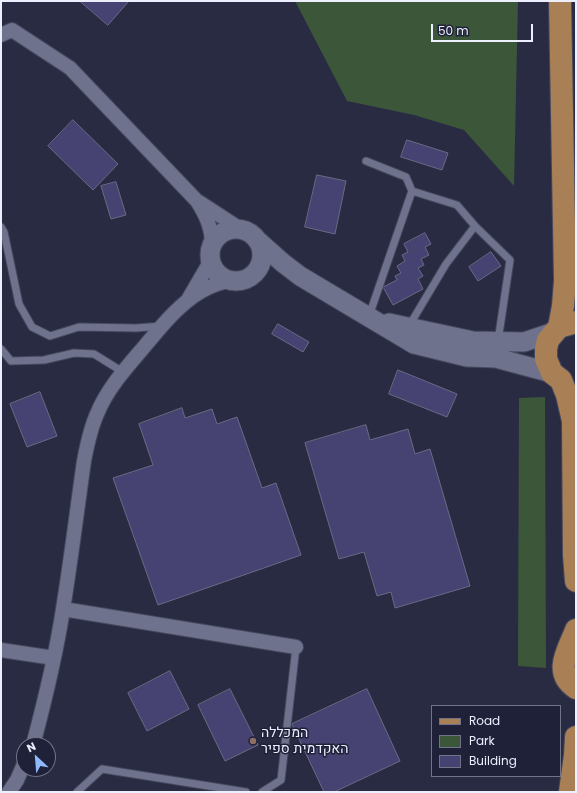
<!DOCTYPE html>
<html>
<head>
<meta charset="utf-8">
<style>
	body { margin:0 }
	#map { position:relative; width:577px; height:793px; overflow:hidden; background:#292b43; font-family:Poppins,sans-serif }
	canvas { display:block }
	.frame { position:absolute; inset:0; border:2px solid #eceffe; pointer-events:none }
	.legend { position:absolute; left:431px; top:705px; width:130px; height:72px; box-sizing:border-box; background:#1f2138; border:1px solid #717387; margin:0; padding:5px 7px; list-style:none; font-size:12px; color:#eceffe }
	.legend li { display:flex; align-items:center; gap:8px; height:20px }
	.legend b { width:20px; border:1px solid #717387 }
	.north { position:absolute; left:16px; top:737px; width:40px; height:40px; box-sizing:border-box; background:#1f2138; border:1px solid #717387; border-radius:50%; rotate:334deg; font-size:11px; font-weight:700; line-height:16px; text-align:center; color:#eceffe }
	.north::after { content:''; display:block; margin:auto; width:14px; height:18px; background:#8fb8fd; clip-path:polygon(50% 0,100% 100%,50% 72%,0 100%) }
	.scale { position:absolute; left:431px; top:24px; width:102px; height:18px; box-sizing:border-box; border:2px solid #eceffe; border-top:0; padding-left:5px; font-size:12px; line-height:14px; white-space:nowrap; color:#eceffe; -webkit-text-stroke:3px #1f2138; paint-order:stroke }
</style>
</head>
<body>
<div id="map">
<canvas width="577" height="793"></canvas>
<div class="frame"></div>
<ul class="legend">
<li><b style="height:5px;background:#a97f56"></b>Road</li>
<li><b style="height:11px;background:#3b5639"></b>Park</li>
<li><b style="height:11px;background:#464271"></b>Building</li>
</ul>
<div class="north">N</div>
<div class="scale">50 m</div>
</div>
<script>
const g = document.querySelector('canvas').getContext('2d');
g.lineJoin = 'round';
function fill(path, color) {
  g.fillStyle = color;
  g.fill(path, 'evenodd');
}
function stroke(path, color, width, dash) {
  g.strokeStyle = color;
  g.lineWidth = width;
  g.lineCap = dash ? 'butt' : 'round';
  g.setLineDash(dash || []);
  g.stroke(path);
}
function write(font, color, halo, rows, align = 'center') {
  g.font = font + ' Poppins,Heebo,sans-serif';
  g.lineWidth = 3;
  g.setLineDash([]);
  g.textBaseline = 'middle';
  g.strokeStyle = halo;
  g.fillStyle = color;
  for (const [text, x, y, turn = 0] of rows) {
    g.save();
    g.translate(x, y);
    g.rotate((+turn || 0) * Math.PI / 180);
    g.textAlign = isNaN(turn) ? turn : align;
    if (halo) g.strokeText(text, 0, 0);
    g.fillText(text, 0, 0);
    g.restore();
  }
}
fill(new Path2D(`
	M 295,1 L 518,1 L 514,186 L 464,130 L 414,115 L 347,101 Z
	M 545,397 L 546,668 L 518,666 L 519,398 Z`), '#3b5639');
const building = new Path2D(`
	M 80,1 L 129,1 L 108,25 Z
	M 73,120 L 118,164 L 93,190 L 48,146 Z
	M 407,140 L 448,153 L 442,170 L 401,157 Z
	M 317,175 L 346,181 L 335,234 L 305,227 Z
	M 116,182 L 126,215 L 111,219 L 101,186 Z
	M 425,233 L 431,244 L 425,247 L 429,255 L 421,259 L 424,265 L 418,268 L 423,276 L 418,279 L 423,289 L 393,305 L 383,287 L 397,280 L 395,276 L 401,273 L 397,266 L 405,261 L 402,255 L 408,252 L 404,244 Z
	M 491,252 L 501,266 L 478,281 L 469,267 Z
	M 278,324 L 309,342 L 303,352 L 272,334 Z
	M 398,370 L 457,394 L 447,417 L 389,394 Z
	M 40,392 L 57,436 L 27,447 L 10,404 Z
	M 182,408 L 185,418 L 212,409 L 217,424 L 237,417 L 262,488 L 276,483 L 301,555 L 158,605 L 113,478 L 153,465 L 139,424 Z
	M 366,425 L 370,440 L 408,429 L 415,454 L 430,449 L 470,586 L 395,608 L 391,592 L 377,596 L 364,552 L 339,559 L 305,443 Z
	M 170,671 L 189,709 L 147,731 L 128,693 Z
	M 230,689 L 258,745 L 225,761 L 198,705 Z
	M 367,689 L 400,761 L 334,792 L 324,792 L 292,724 Z`);
fill(building, '#464271');
stroke(building, '#6b6a85', 1);
const lane = new Path2D(`
	M 366,161 L 406,177 L 412,191 L 457,205 L 475,226 L 510,260 L 498,341
	M 1,227 L 4,232 L 19,304 L 32,327 L 50,336 L 79,327 L 136,328 L 162,326
	M 369,316 L 412,191
	M 409,326 L 446,264 L 475,226
	M 1,349 L 11,361 L 44,360 L 74,353 L 94,354 L 123,372
	M 77,792 L 102,769 L 246,792
	M 262,792 L 281,780 L 296,647`);
const street = new Path2D(`
	M 1,35 L 12,30 L 70,68 L 197,201 C 206,215 212,228 212,245
	M 199,202 L 242,230
	M 189,298 L 210,262
	M 63,609 L 296,647
	M 1,650 L 54,658
	M 33,745 C 45,700 56,655 63,609 C 71,560 77,510 84,461 C 87,446 90,429 97,414 C 107,389 126,368 144,347 C 160,328 178,305 200,292 C 210,286 220,282 231,281
	M 9,792 L 17,780 L 24,764`);
const secondary = new Path2D(`
	M210 255a26 26 0 1 1 52 0a26 26 0 1 1-52 0Z
	M 256,239 L 283,263 L 300,276 L 414,344 L 467,357 L 496,358 L 552,373
	M 389,323 L 473,341 L 524,342 L 554,332`);
const primary = new Path2D(`
	M 576,322 L 559,327 L 548,340 L 546,349 L 546,359 L 552,373 L 561,380 L 567,395 L 573,421 L 574,555 L 576,581
	M 559,327 L 563,306 L 565,281 L 560,1
	M 576,630 C 569,649 552,672 576,688
	M 570,792 L 575,755 L 576,737`);
stroke(lane, '#46485c', 9);
stroke(street, '#46485c', 16);
stroke(secondary, '#46485c', 21);
stroke(primary, '#46485c', 24);
stroke(lane, '#6f728d', 7);
stroke(street, '#6f728d', 14);
stroke(secondary, '#6f728d', 19);
stroke(primary, '#a97f56', 22);
for (const [x, y, r, color] of [
	[253,741,4,"#8d6e63"]
]) {
  const dot = new Path2D();
  dot.arc(x, y, r, 0, 2 * Math.PI);
  g.fillStyle = color;
  g.fill(dot);
  stroke(dot, '#1f2138', 1.5);
}
write('14px', '#eceffe', '#1f2138', [
	["המכללה",261,733],
	["האקדמית ספיר",261,749]
], 'left');
</script>
</body>
</html>
